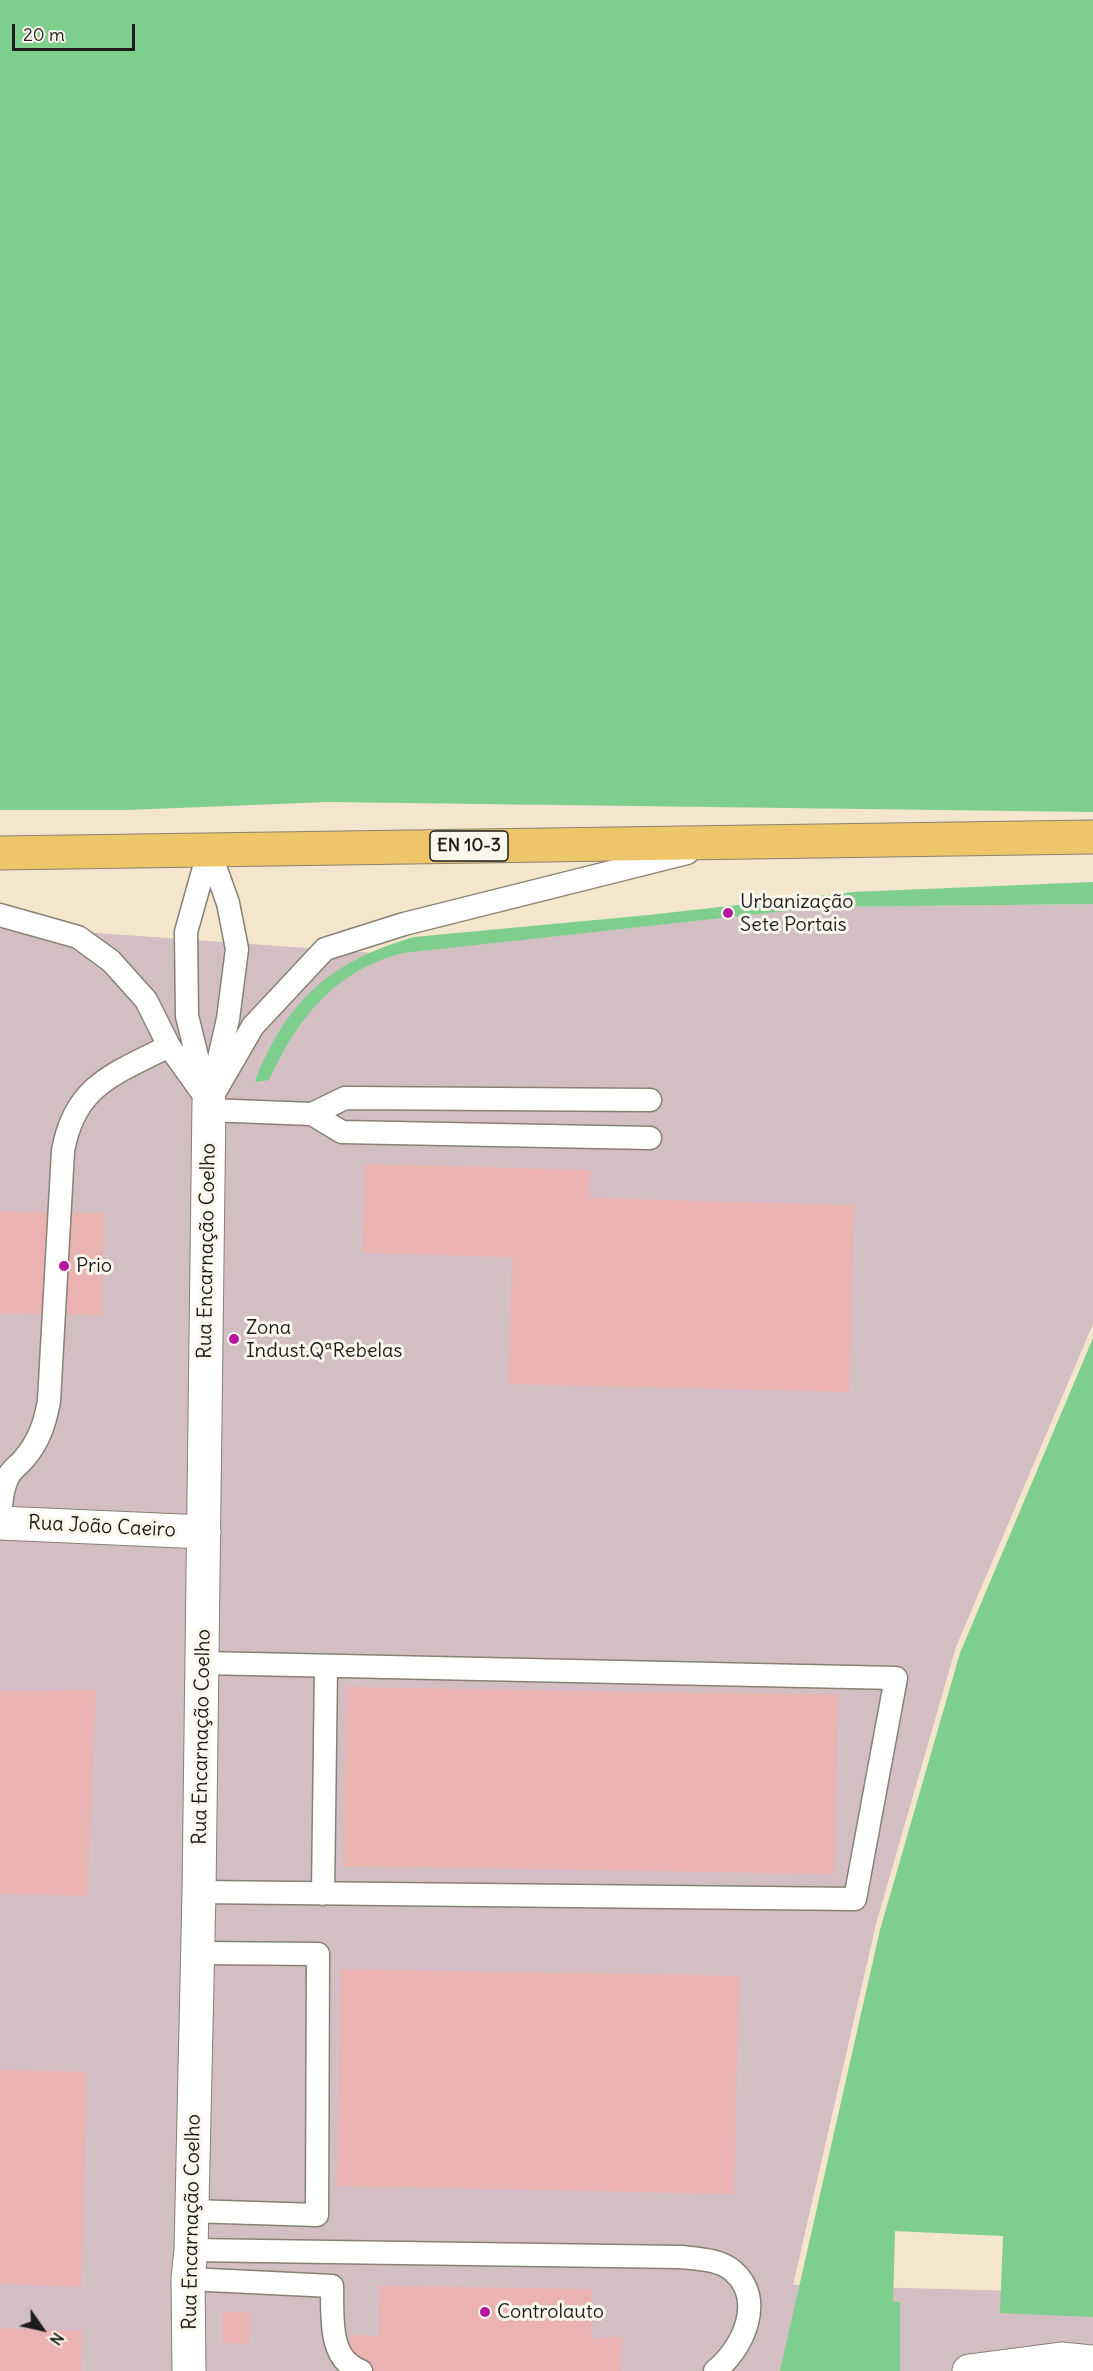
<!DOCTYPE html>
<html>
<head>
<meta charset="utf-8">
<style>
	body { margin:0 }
	#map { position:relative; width:1093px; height:2371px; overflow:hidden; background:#f3e6cc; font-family:Delius,sans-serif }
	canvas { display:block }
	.north { position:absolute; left:12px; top:2299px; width:60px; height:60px; -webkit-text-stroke:4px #fbf7ec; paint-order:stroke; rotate:124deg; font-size:16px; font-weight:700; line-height:24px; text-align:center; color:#1c1c1c }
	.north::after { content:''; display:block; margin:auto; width:21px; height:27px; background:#1c1c1c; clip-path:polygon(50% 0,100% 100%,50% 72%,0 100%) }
	.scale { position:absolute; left:12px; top:24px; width:123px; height:27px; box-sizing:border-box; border:3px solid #1c1c1c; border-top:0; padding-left:8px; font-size:18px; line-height:21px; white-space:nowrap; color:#1c1c1c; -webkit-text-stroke:4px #fbf7ec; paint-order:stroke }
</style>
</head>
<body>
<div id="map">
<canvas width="1093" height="2371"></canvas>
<div class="north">N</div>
<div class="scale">20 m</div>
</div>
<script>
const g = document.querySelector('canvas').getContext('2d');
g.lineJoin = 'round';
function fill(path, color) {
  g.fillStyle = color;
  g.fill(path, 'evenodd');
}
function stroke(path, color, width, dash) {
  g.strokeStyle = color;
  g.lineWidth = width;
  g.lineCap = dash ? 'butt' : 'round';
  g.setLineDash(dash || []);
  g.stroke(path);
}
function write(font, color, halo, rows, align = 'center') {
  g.font = font + ' Delius,sans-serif';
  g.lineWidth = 6;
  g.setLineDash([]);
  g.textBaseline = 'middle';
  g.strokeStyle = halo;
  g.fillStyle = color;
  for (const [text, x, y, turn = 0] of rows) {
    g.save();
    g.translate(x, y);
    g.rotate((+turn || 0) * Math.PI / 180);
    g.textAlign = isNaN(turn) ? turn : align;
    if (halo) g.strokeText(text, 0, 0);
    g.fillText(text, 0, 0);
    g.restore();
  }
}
fill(new Path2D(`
	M 1093,904 L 1093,1324 L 956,1647 L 876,1924 L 793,2285 L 1093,2293 L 1093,2371 L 0,2371 L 0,926 L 389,954 L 823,907 Z`), '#d2bec3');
fill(new Path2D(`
	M 0,0 L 1093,0 L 1093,812 L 328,802 L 127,810 L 0,810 Z
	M 1093,882 L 1093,904 L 823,907 L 403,953 C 335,970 297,1019 269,1080 L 256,1082 L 255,1081 C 287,1000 331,961 414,937 L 649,915 L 853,892 Z
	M 1093,1338 L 1093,2317 L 1000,2313 L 1003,2236 L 895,2231 L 893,2302 L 900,2302 L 900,2371 L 780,2371 L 880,1930 L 960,1653 Z`), '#7ece8e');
fill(new Path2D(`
	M 365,1164 L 590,1170 L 589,1198 L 854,1205 L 849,1392 L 509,1384 L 512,1257 L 363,1253 Z
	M 0,1211 L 104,1213 L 102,1315 L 0,1313 Z
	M 346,1687 L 838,1695 L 834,1874 L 343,1866 Z
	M 96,1690 L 87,1896 L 0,1894 L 0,1691 Z
	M 341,1969 L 739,1976 L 734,2194 L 337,2186 Z
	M 0,2070 L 87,2072 L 81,2287 L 0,2284 Z
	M 380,2286 L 592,2289 L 591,2339 L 622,2336 L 621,2371 L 348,2371 L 350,2335 L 379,2336 Z
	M 223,2312 L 250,2312 L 249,2344 L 223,2343 Z
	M 0,2328 L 82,2331 L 81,2371 L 0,2371 Z`), '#eab2b0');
const service = new Path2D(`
	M 209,850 L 228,903 L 237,949 L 228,1019 L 214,1080
	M 0,915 L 78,937 L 111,961 L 146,1000 L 169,1046 L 209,1102
	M 205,1089 L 187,1016 L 186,932 L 209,850
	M 209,1102 L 253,1026 L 325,949 L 404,924 L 687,853
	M 208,1110 L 312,1114 L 345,1098 L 650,1100
	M 312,1114 L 342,1132 L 650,1138
	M 0,1523 C 1,1508 1,1491 8,1477 C 11,1470 19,1465 23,1460 C 39,1442 45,1423 49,1401 L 63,1151 C 75,1084 115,1074 169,1046
	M 199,1892 L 855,1899 L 896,1678 L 203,1663
	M 323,1894 L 326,1667
	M 191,2211 L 317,2215 L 318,1954 L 198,1953
	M 191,2250 L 681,2257 C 698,2259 719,2259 733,2271 C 766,2299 743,2349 715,2371
	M 188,2279 L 332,2286 C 333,2314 327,2359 361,2371`);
const minor = new Path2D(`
	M 0,1523 L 204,1532
	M 189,2371 L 188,2279 L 191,2250 L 199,1892 L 209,1102
	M 969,2371 L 1061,2359 L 1093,2362`);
const primary = new Path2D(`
	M 0,853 L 1093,837`);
stroke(service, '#888174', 25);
stroke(minor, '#888174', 35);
stroke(primary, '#888174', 35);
stroke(service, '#fff', 22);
stroke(minor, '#fff', 33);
stroke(primary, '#ecc669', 33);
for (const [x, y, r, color] of [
	[728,913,6,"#b5179e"],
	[64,1266,6,"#b5179e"],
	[234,1339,6,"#b5179e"],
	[485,2312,6,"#b5179e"]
]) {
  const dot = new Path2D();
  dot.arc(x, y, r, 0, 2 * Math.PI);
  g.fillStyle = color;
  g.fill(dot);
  stroke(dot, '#fbf7ec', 2);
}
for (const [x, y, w] of [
	[469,846,78]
]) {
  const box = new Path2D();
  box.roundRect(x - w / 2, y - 15, w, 30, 4.5);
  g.fillStyle = '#fbf7ec';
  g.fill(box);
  stroke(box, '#1c1c1c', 1.5);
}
write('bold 18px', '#1c1c1c', null, [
	["EN 10-3",469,846]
]);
write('20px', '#1c1c1c', '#fbf7ec', [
	["Urbanização",740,902],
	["Sete Portais",740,925],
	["Prio",76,1266],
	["Zona",246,1328],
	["Indust.QªRebelas",246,1351],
	["Controlauto",497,2312]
], 'left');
write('20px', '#1c1c1c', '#fbf7ec', [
	["Rua Encarnação Coelho",207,1251,-89],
	["Rua João Caeiro",102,1527,3],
	["Rua Encarnação Coelho",202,1737,-89],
	["Rua Encarnação Coelho",192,2222,-89]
]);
</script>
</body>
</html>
